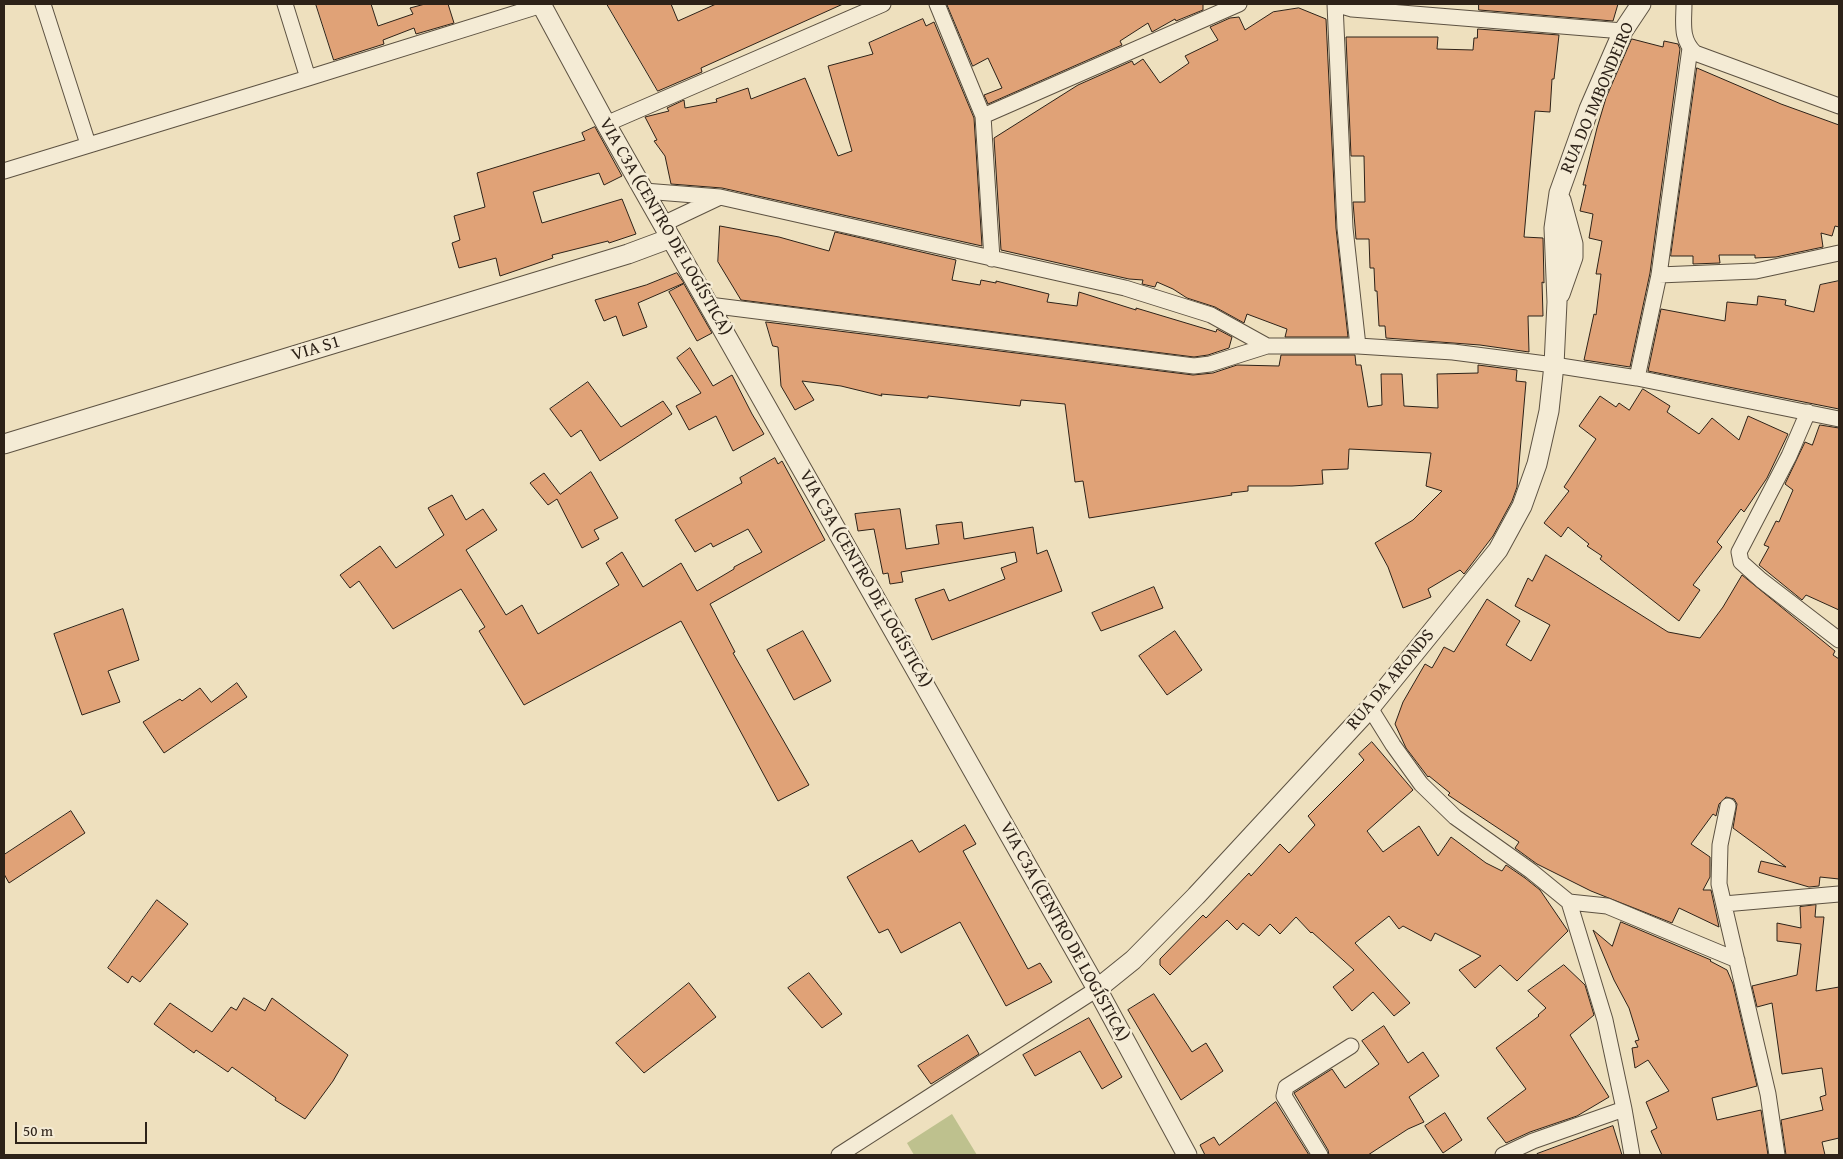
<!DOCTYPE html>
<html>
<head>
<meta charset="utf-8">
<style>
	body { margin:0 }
	#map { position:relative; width:1843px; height:1159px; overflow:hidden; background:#eee0be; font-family:"Gentium Book Plus",serif }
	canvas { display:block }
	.frame { position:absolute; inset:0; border:5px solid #2d2218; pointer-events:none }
	.scale { position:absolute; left:15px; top:1122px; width:132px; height:22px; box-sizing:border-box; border:2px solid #2d2218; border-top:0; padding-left:6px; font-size:15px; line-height:18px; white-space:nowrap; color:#2d2218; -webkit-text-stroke:4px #f4ebd5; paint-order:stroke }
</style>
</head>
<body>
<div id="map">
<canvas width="1843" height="1159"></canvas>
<div class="frame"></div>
<div class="scale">50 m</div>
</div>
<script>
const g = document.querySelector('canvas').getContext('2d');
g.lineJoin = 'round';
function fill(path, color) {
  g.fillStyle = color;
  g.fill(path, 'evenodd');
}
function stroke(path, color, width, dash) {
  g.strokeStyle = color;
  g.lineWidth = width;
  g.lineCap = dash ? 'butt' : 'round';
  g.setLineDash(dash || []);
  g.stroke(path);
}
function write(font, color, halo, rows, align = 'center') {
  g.font = font + ' "Gentium Book Plus",serif';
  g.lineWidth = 5;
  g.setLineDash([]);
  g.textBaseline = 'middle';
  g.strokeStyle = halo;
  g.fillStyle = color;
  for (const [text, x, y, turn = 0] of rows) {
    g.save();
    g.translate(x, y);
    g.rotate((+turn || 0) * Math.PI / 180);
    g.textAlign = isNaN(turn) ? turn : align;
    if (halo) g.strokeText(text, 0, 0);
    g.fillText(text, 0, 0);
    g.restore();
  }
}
fill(new Path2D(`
	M 952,1114 L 977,1155 L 914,1155 L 907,1143 Z`), '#bec18e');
const building = new Path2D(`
	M 316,4 L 371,4 L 378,26 L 413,14 L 410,8 L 425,4 L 448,4 L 454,23 L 416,34 L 414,28 L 383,40 L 384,44 L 334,60 Z
	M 607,4 L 671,4 L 678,21 L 716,4 L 843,4 L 701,68 L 702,72 L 658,91 Z
	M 947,4 L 1203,4 L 1203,10 L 1176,21 L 1175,19 L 1152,32 L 1148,23 L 1120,41 L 1122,45 L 988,104 L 984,95 L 1002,88 L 988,58 L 973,66 Z
	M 1479,4 L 1618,4 L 1613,21 L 1479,10 Z
	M 1299,8 L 1326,19 L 1336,228 L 1348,337 L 1285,337 L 1287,329 L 1247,314 L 1244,323 L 1215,307 L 1187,298 L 1173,289 L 1157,282 L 1155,287 L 1142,284 L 1143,280 L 1129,279 L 1001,250 L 994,138 L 1078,85 L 1132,61 L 1134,65 L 1143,59 L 1160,83 L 1189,63 L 1185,56 L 1218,40 L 1210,27 L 1230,18 L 1239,17 L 1245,30 L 1273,12 Z
	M 923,19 L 926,26 L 934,22 L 974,118 L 982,246 L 722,188 L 671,184 L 665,156 L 654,141 L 657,140 L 645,117 L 669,111 L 667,108 L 684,100 L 685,108 L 717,102 L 716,99 L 748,88 L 751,99 L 805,78 L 838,156 L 852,151 L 828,66 L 873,54 L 869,43 Z
	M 1478,29 L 1559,35 L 1554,79 L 1552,79 L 1550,112 L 1535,111 L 1524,237 L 1543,238 L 1544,283 L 1542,282 L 1543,316 L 1528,316 L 1529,352 L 1480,345 L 1386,338 L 1385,326 L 1379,326 L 1377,291 L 1375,291 L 1374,268 L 1370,268 L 1369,239 L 1356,239 L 1353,202 L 1365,202 L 1364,156 L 1351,156 L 1346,37 L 1438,37 L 1437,49 L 1473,50 L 1474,38 L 1477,38 Z
	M 1632,39 L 1663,47 L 1664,41 L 1678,44 L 1680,49 L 1650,273 L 1630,367 L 1584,360 L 1594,314 L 1596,315 L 1601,274 L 1596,274 L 1602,241 L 1589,238 L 1593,214 L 1580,211 L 1586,185 L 1583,185 L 1597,128 L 1606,98 Z
	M 1697,68 L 1781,104 L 1839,125 L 1839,227 L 1835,226 L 1832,236 L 1821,233 L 1823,247 L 1776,257 L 1755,258 L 1755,255 L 1719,255 L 1720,263 L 1693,264 L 1693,256 L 1671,256 Z
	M 595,127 L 622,176 L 604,185 L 599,173 L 533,192 L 542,223 L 622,199 L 636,234 L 609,243 L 608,241 L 552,255 L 553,258 L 500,276 L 496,258 L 459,268 L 452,243 L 460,240 L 454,216 L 485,207 L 477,173 L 585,140 L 582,133 Z
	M 720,226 L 779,237 L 829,251 L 835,232 L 956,260 L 952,280 L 980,285 L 981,280 L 996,283 L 996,281 L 1049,294 L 1047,302 L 1077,306 L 1079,292 L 1136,310 L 1136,308 L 1216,332 L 1217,329 L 1232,337 L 1229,348 L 1208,355 L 1194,357 L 741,300 L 718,262 Z
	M 677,273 L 684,283 L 638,303 L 647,327 L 623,336 L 616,316 L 604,321 L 595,300 L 646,285 Z
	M 1839,281 L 1839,409 L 1648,371 L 1661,309 L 1725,321 L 1727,302 L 1757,305 L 1758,296 L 1786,300 L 1785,305 L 1814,312 L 1820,285 Z
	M 684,284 L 712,333 L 697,341 L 669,292 Z
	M 766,322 L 1193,375 L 1213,373 L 1237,365 L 1279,366 L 1281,355 L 1355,355 L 1356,365 L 1361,365 L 1368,407 L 1382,405 L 1381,374 L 1402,374 L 1404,406 L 1438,408 L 1437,374 L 1478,373 L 1478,365 L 1517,370 L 1516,381 L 1526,382 L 1517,487 L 1512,501 L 1493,536 L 1464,574 L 1460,570 L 1428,589 L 1431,597 L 1403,608 L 1388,567 L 1375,543 L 1413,520 L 1442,491 L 1426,486 L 1431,453 L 1349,449 L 1348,469 L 1322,470 L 1323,484 L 1292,486 L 1248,486 L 1248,491 L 1231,493 L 1232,495 L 1089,518 L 1083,481 L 1075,482 L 1065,404 L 1021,400 L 1020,406 L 928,396 L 928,398 L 881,394 L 882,396 L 841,386 L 802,381 L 814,400 L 795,410 L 781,386 L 778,347 L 773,346 Z
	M 690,348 L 713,386 L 732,375 L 752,414 L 764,434 L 733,451 L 716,416 L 689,430 L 676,406 L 701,393 L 677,358 Z
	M 588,382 L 621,427 L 663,401 L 672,414 L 600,461 L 581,430 L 571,437 L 550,409 Z
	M 1643,389 L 1670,406 L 1667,412 L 1699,434 L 1712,418 L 1739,440 L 1748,416 L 1788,434 L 1767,478 L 1744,512 L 1741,509 L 1717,542 L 1722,547 L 1693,585 L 1700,590 L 1679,621 L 1600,559 L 1602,556 L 1587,546 L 1589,544 L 1568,527 L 1561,537 L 1544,523 L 1569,491 L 1564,487 L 1596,439 L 1579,426 L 1600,396 L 1616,407 L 1619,403 L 1629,410 Z
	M 1820,425 L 1839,428 L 1839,610 L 1806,595 L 1802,600 L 1759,565 L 1769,547 L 1764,545 L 1776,521 L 1779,522 L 1793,490 L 1785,484 L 1805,442 L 1812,445 Z
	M 775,458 L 778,464 L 782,461 L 825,540 L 710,604 L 735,652 L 733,653 L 809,785 L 778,801 L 681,621 L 524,705 L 479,631 L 485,627 L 461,589 L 393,629 L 359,581 L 350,588 L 340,575 L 380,546 L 396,568 L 444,535 L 428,508 L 452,495 L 466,520 L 483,509 L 497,530 L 466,550 L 506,615 L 522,605 L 538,634 L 619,585 L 606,563 L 622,552 L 643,587 L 681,563 L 697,591 L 734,569 L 734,567 L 762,552 L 748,529 L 713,547 L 711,543 L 695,552 L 675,520 L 742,483 L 740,478 Z
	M 591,472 L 618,518 L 594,530 L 599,539 L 582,548 L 557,499 L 548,505 L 530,483 L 544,473 L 560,494 Z
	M 900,509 L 906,549 L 939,544 L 936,525 L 962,522 L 964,539 L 1033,527 L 1037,554 L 1047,550 L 1062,591 L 932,640 L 915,599 L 944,589 L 949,601 L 1005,579 L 1001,568 L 1017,562 L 1015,552 L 901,572 L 903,582 L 890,584 L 888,573 L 883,574 L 874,529 L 858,531 L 855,514 Z
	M 1546,555 L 1668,632 L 1700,638 L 1723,607 L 1742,575 L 1835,651 L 1833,655 L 1839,659 L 1839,879 L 1820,877 L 1819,886 L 1809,887 L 1758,872 L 1761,861 L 1786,867 L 1733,828 L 1737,804 L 1734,799 L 1726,797 L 1719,804 L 1716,816 L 1713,814 L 1691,844 L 1710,857 L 1710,877 L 1703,890 L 1711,890 L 1719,927 L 1679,908 L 1672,923 L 1591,891 L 1537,864 L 1515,848 L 1519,842 L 1448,795 L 1450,793 L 1429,776 L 1428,777 L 1406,748 L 1395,724 L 1403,702 L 1425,664 L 1432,668 L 1444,647 L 1454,652 L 1487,599 L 1520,621 L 1506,645 L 1531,661 L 1550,625 L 1515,606 L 1528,578 L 1532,581 Z
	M 1154,587 L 1163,608 L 1101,631 L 1092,613 Z
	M 123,609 L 139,660 L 108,671 L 120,702 L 82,715 L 54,634 Z
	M 803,631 L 831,681 L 794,700 L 767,650 Z
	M 1175,631 L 1202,670 L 1167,695 L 1139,656 Z
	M 237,683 L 247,697 L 164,753 L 143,722 L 180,699 L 182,701 L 200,688 L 211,702 Z
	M 1372,742 L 1413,790 L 1367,831 L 1383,852 L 1419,826 L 1438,856 L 1451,837 L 1486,863 L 1502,871 L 1506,865 L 1525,878 L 1540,890 L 1568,931 L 1517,981 L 1500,965 L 1475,988 L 1459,970 L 1481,956 L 1435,933 L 1431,941 L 1403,926 L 1399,929 L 1389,916 L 1355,943 L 1410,1003 L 1394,1016 L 1373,992 L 1352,1011 L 1333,987 L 1354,970 L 1312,932 L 1311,933 L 1296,917 L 1280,934 L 1270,924 L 1259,936 L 1243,923 L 1237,930 L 1227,920 L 1170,975 L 1160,965 L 1160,959 L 1203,915 L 1206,918 L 1249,873 L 1251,876 L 1280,844 L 1289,853 L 1315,825 L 1308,816 L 1364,760 L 1359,754 Z
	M 71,811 L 85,833 L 9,883 L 4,874 L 4,855 Z
	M 965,825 L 976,844 L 963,851 L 1028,969 L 1040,963 L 1052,982 L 1006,1006 L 960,922 L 901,953 L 888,929 L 879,933 L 847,877 L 912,840 L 919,852 Z
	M 157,900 L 188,924 L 140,982 L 132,976 L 128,983 L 108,968 Z
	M 1816,905 L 1815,917 L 1824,917 L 1816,991 L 1839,987 L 1839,1138 L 1822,1142 L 1825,1155 L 1786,1155 L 1781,1120 L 1823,1110 L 1820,1097 L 1826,1095 L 1822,1068 L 1782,1074 L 1772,1003 L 1757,1007 L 1752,986 L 1797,975 L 1801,944 L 1777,941 L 1777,923 L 1801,928 L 1800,907 Z
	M 1621,922 L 1711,960 L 1710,961 L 1727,970 L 1733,984 L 1757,1086 L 1712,1098 L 1717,1120 L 1761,1110 L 1768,1155 L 1662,1155 L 1651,1131 L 1657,1128 L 1646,1102 L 1669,1091 L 1648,1060 L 1635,1068 L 1632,1048 L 1638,1047 L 1635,1041 L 1639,1040 L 1629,1008 L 1614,980 L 1593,930 L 1612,946 Z
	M 1564,965 L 1585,985 L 1594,1015 L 1570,1035 L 1609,1097 L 1577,1116 L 1530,1132 L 1506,1143 L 1487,1118 L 1526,1089 L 1496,1048 L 1539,1016 L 1538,1015 L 1546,1008 L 1528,991 Z
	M 809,973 L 842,1014 L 822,1028 L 788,988 Z
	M 689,983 L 716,1017 L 644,1073 L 616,1043 Z
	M 1154,994 L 1192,1052 L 1206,1043 L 1223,1071 L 1181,1100 L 1128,1010 Z
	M 244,998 L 265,1011 L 272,998 L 348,1055 L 333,1081 L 305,1119 L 275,1100 L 276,1098 L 232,1067 L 228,1072 L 196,1050 L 194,1053 L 154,1024 L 170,1003 L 212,1032 L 231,1007 L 236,1010 Z
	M 1089,1018 L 1122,1077 L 1102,1089 L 1080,1051 L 1035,1076 L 1023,1055 Z
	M 1384,1026 L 1408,1063 L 1423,1052 L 1439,1076 L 1409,1097 L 1424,1122 L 1408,1129 L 1368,1155 L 1329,1155 L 1328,1150 L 1294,1093 L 1332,1069 L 1345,1088 L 1379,1064 L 1362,1041 Z
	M 968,1035 L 979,1054 L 931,1084 L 918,1066 Z
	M 1276,1102 L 1309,1155 L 1205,1155 L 1200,1145 L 1214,1137 L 1219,1145 Z
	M 1445,1113 L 1462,1140 L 1443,1153 L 1425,1126 Z
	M 1613,1126 L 1622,1155 L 1537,1155 L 1537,1154 Z`);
fill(building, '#e0a277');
stroke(building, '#2d2218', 1);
const minor = new Path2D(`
	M 43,4 L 88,144
	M 285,4 L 308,78
	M 937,4 L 983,116
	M 1335,4 L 1345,228 L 1358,346
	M 1335,4 L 1352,9 L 1623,31
	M 1684,4 C 1684,22 1680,39 1695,53 L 1839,106
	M 606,124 L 883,4
	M 4,171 L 308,78 L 542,5
	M 644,191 L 720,197 L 1125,288 L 1211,315 L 1267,346
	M 663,224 L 718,198
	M 992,259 L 983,116 L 1239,4
	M 1659,275 L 1756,271 L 1839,253
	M 709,305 L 1194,366 L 1210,364 L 1267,346 L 1358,346 L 1453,352 L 1554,365 L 1637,378 L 1839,419
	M 1637,378 L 1659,275 L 1690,48
	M 1808,412 L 1789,456 L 1739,552 L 1741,562 L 1761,580 L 1839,640
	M 1370,708 L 1393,745 L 1421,784 L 1455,817 L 1531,871 L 1569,902 L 1605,1020 L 1624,1109 L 1632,1155
	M 1728,806 L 1720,845 L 1719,884 L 1768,1094 L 1777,1155
	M 1569,902 L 1607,906 L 1737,960
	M 1724,904 L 1839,894
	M 839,1155 L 1097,989
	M 1320,1155 L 1284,1096 L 1286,1087 L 1351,1046
	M 1503,1155 L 1533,1141 L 1624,1109`);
const tertiary = new Path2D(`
	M 541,4 L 606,124 L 1097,989 L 1187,1155
	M 1560,294 L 1573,257 L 1573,244 L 1561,200
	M 4,444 L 628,254 L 671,238
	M 1097,989 L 1133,960 L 1196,896 L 1370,708 L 1498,550 L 1522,506 L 1537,464 L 1549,411 L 1554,365 L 1557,302 L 1554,228 L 1559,193 L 1589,109 L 1623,31 L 1641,4`);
stroke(minor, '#5d5242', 17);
stroke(tertiary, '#5d5242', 21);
stroke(minor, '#f4ebd5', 15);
stroke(tertiary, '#f4ebd5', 19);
write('18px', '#2d2218', '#f4ebd5', [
	["RUA DO IMBONDEIRO",1598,98,-67],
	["VIA C3A (CENTRO DE LOGÍSTICA)",665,227,60],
	["VIA S1",316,349,-17],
	["VIA C3A (CENTRO DE LOGÍSTICA)",865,579,60],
	["RUA DA ARONDS",1391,680,-50],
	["VIA C3A (CENTRO DE LOGÍSTICA)",1064,932,61]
]);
</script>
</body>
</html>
